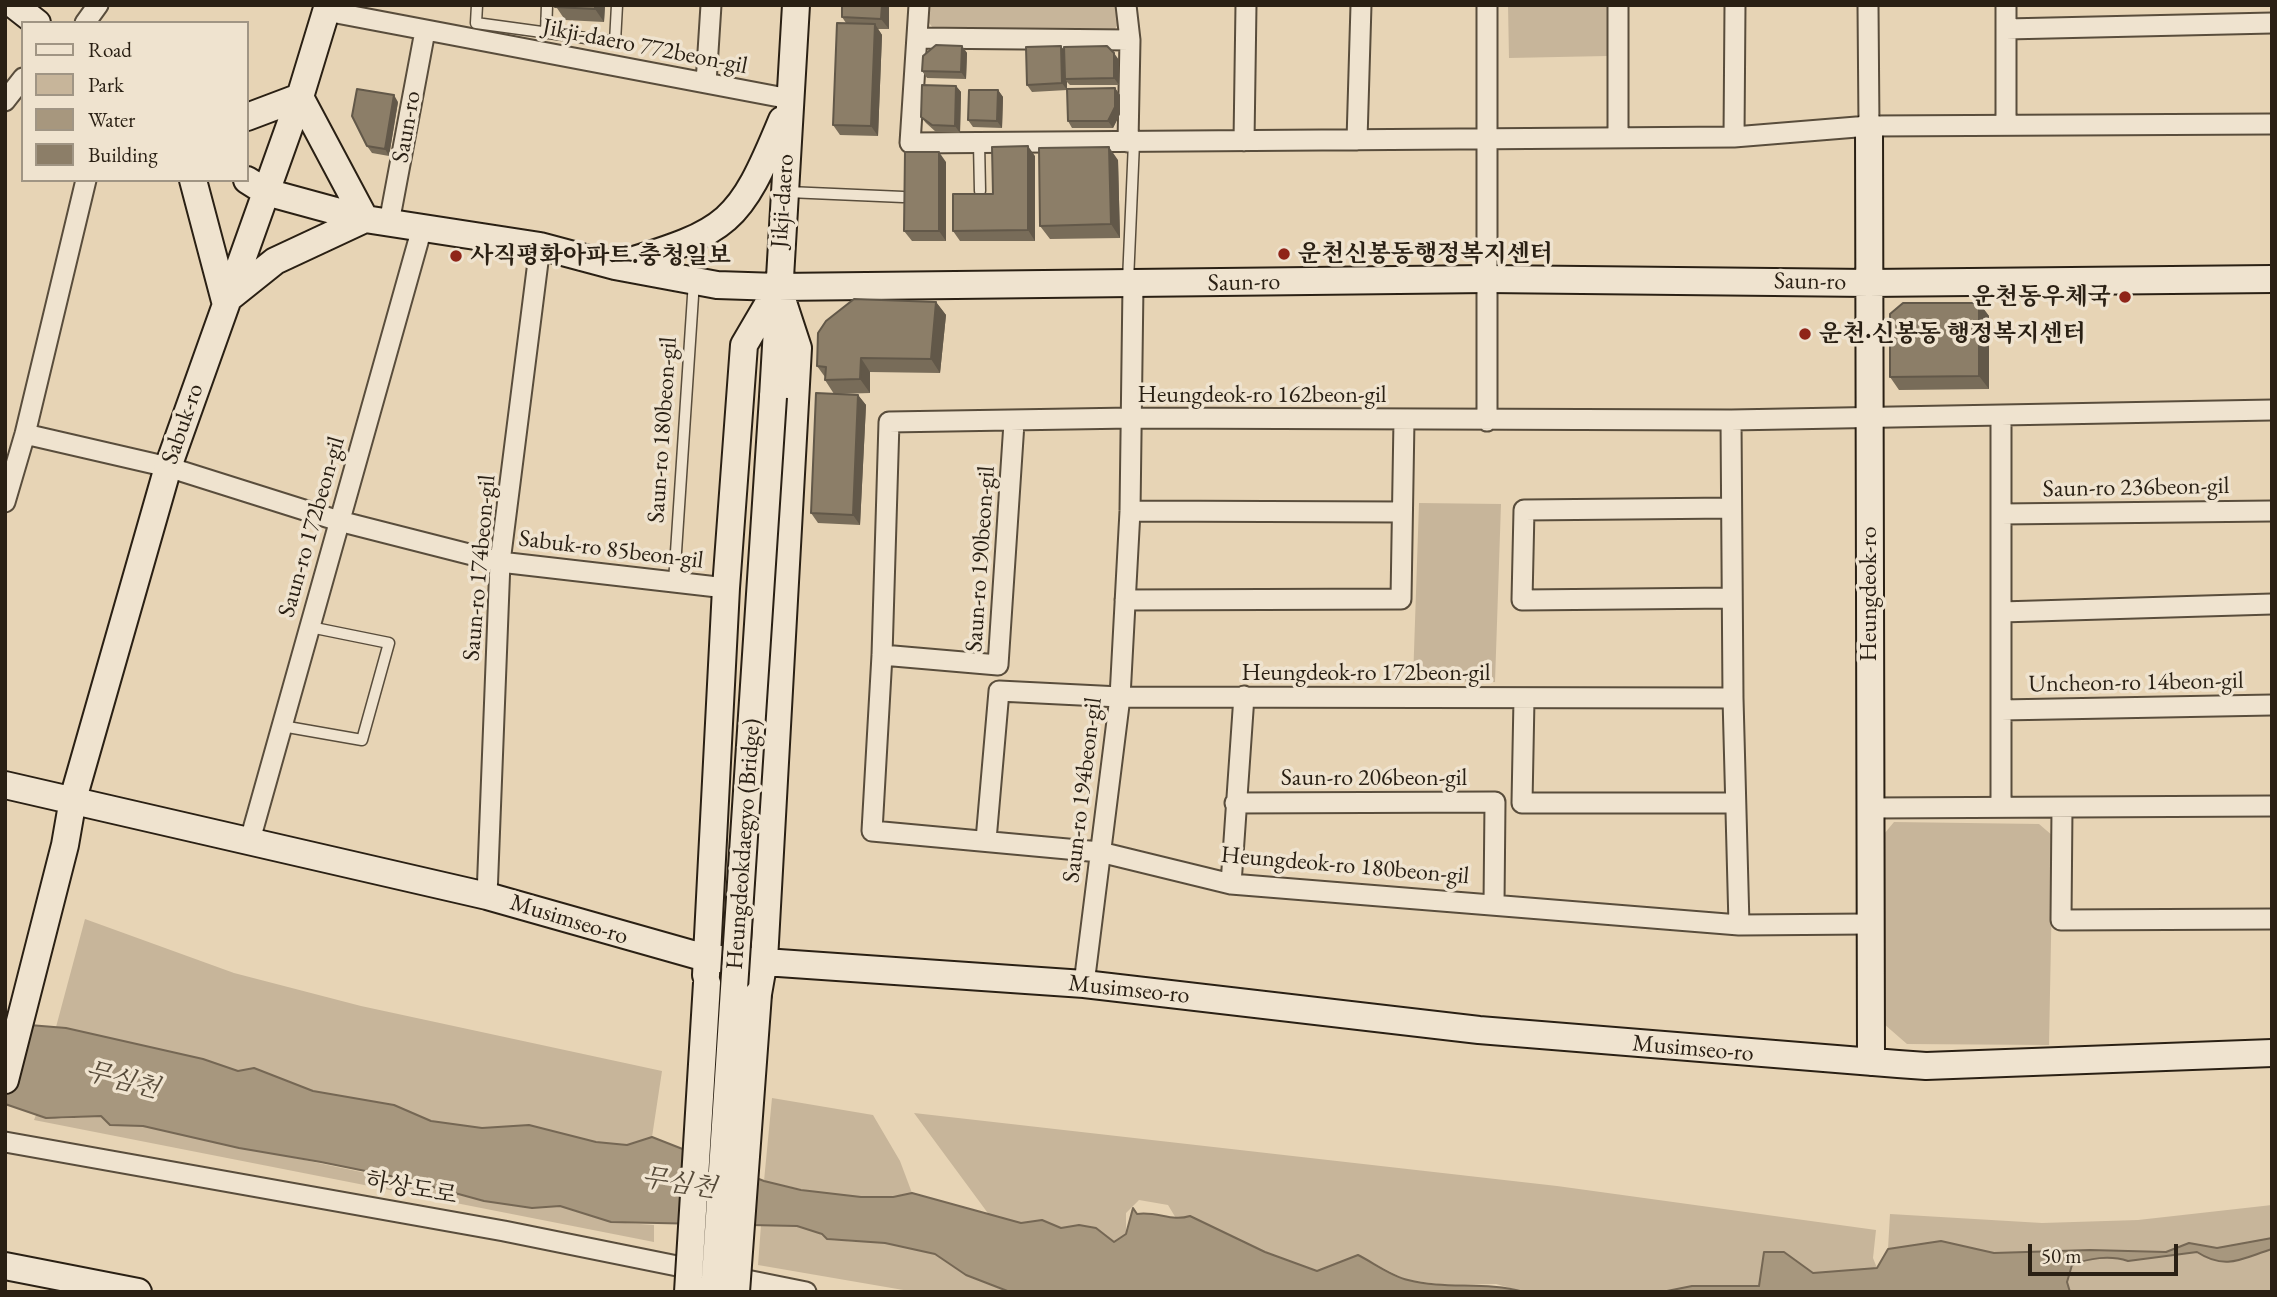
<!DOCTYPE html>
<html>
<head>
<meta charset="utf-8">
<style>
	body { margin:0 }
	#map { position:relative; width:2277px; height:1297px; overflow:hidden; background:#e7d4b5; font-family:"EB Garamond",serif }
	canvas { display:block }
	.frame { position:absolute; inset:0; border:7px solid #2a2014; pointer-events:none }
	.legend { position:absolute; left:21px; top:21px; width:228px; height:161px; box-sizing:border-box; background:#efe3cf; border:2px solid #a09584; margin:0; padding:9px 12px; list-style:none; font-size:21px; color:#2a2014 }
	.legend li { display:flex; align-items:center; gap:14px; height:35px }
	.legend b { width:35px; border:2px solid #a09584 }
	.scale { position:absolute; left:2028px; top:1244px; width:150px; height:32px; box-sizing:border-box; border:4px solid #2a2014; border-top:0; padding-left:9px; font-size:21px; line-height:24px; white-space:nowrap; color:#2a2014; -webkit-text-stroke:5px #efe3cf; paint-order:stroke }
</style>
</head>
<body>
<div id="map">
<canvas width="2277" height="1297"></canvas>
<div class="frame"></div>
<ul class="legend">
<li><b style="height:9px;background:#efe3cf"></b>Road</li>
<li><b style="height:19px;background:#c7b59a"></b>Park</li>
<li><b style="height:19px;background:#a7977e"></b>Water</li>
<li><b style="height:19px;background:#8c7e68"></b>Building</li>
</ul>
<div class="scale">50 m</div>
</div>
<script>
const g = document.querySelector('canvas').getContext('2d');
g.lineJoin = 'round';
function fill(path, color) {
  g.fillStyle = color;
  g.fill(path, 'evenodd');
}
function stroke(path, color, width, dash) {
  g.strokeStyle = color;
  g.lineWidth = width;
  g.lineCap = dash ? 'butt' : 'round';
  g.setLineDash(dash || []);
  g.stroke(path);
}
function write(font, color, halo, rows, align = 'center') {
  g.font = font + ' "EB Garamond","Noto Serif KR",serif';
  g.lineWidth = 7;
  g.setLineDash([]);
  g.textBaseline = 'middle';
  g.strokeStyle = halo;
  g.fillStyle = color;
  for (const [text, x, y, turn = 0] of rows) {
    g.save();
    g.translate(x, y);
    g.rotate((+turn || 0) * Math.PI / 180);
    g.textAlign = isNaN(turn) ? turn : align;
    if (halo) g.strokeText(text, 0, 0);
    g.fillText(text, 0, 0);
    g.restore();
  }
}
fill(new Path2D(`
	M 928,5 L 1117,5 L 1119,23 L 1110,36 L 938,35 L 927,20 Z
	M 1508,5 L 1609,5 L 1607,56 L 1509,58 Z
	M 1419,503 L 1501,504 L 1495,682 L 1413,681 Z
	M 1894,822 L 2039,824 L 2053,836 L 2049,1045 L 1907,1044 L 1884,1024 L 1884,834 Z
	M 85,919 L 234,973 L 361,1006 L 662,1071 L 652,1137 L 627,1145 L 596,1142 L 529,1125 L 482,1128 L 431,1121 L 394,1105 L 313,1091 L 254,1069 L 238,1071 L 203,1059 L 56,1027 Z
	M 772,1098 L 873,1115 L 900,1161 L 912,1193 C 863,1203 811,1192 764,1181 Z
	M 914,1113 L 1557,1186 L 1876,1230 L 1873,1258 L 1877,1268 L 1813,1273 L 1784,1252 L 1759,1287 L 1692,1286 L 1662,1292 L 1524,1292 L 1496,1284 L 1447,1285 L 1406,1280 L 1358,1255 L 1317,1271 L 1177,1220 L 1168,1205 L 1139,1200 L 1126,1213 L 1126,1234 L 1114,1242 L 1095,1228 L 1079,1225 L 1061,1228 L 1042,1220 L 1021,1223 L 990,1216 Z
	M 36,1115 L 61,1119 L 101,1116 L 110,1125 L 143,1126 L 532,1208 L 560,1206 L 611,1222 L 654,1225 L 654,1242 L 34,1120 Z
	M 2272,1205 L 2272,1238 L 2217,1248 L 2189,1243 L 2166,1252 L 2090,1250 L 1994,1253 L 1941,1241 L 1888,1249 L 1890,1214 L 2042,1223 L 2138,1220 Z
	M 761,1225 C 782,1225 812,1223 827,1240 L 885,1243 L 935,1254 L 966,1275 L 1010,1292 L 915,1292 L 758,1265 Z
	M 2272,1249 L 2272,1292 L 2070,1292 L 2067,1282 L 2072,1264 C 2090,1258 2110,1255 2128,1261 L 2197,1252 C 2225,1271 2243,1258 2272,1249 Z`), '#c7b59a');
const water = new Path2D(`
	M 5,1023 L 66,1028 L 203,1059 L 238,1071 L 254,1068 L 313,1091 L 394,1105 L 431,1121 L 482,1128 L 529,1125 L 596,1142 L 627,1145 L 652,1137 L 764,1181 L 801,1190 L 861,1197 L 893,1197 L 912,1193 L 1021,1223 L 1042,1220 L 1061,1228 L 1079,1225 L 1096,1228 L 1114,1242 L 1126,1234 L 1133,1208 L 1137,1214 C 1158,1211 1171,1222 1190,1216 L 1265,1252 L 1317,1271 L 1358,1255 C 1374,1263 1391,1276 1408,1280 C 1447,1290 1484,1281 1524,1292 L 1010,1292 L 966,1275 L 935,1254 L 885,1243 L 827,1239 L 822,1234 L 797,1226 L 611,1222 L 560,1206 L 532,1208 L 484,1201 L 400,1178 L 321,1162 L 239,1148 L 143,1126 L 110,1125 L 101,1116 L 46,1118 L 5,1104 Z
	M 2272,1238 L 2272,1249 C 2243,1258 2226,1271 2197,1252 L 2128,1261 C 2110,1255 2089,1258 2072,1265 L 2067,1282 L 2070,1292 L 1662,1292 L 1692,1286 L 1759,1286 L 1764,1252 L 1784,1252 L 1813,1273 L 1877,1268 L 1888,1249 L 1941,1241 L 1994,1253 L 2090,1250 L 2166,1252 L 2189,1243 L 2217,1248 Z`);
fill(water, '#a7977e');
stroke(water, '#756754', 2);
const lane = new Path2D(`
	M 477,5 L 476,23 L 615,42 L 617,5
	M 546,33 L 547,5
	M 979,143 L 980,191
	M 788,192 L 903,197
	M 1128,281 L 1134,142
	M 674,582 L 694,281
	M 282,726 L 362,740 L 389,643 L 310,627`);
const street = new Path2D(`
	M 919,5 L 910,143 L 1734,137 L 1869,126 L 2272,124
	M 1126,5 L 1130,40 L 1128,142
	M 1487,5 L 1487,421
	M 1618,5 L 1618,138
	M 1868,5 L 1869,126
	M 2006,5 L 2006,125
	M 326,11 L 790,99
	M 85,23 L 98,5
	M 2006,29 L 2272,23
	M 917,38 L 1130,40
	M 706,83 L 711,5
	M 5,101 L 23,78
	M 1734,137 L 1735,5
	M 1357,140 L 1361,5
	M 1244,141 L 1246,5
	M 389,223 L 425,31
	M 1731,420 L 1733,698 L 1739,925
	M 25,434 L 168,467 L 339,521 L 500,562 L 726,588
	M 5,502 L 25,434 L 86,180
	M 1731,508 L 1524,510 L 1522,600 L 1731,598
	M 1130,511 L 1402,512
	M 2001,514 L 2272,511
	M 1125,600 L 1401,599 L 1404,420
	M 2001,612 L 2272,604
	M 882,655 L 998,665 L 1014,423
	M 1524,699 L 1522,803 L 1735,803
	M 2001,710 L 2272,705
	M 1235,803 L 1495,802 L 1494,904
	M 2001,806 L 2001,416
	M 1871,808 L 2272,806
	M 2062,808 L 2061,920 L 2272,919
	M 250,840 L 422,228
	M 986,840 L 999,691 L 1120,697 L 1733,698
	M 1231,884 L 1244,696
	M 487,896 L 500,562 L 540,246
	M 1868,924 L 1739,925 L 1231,884 L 1100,852 L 872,831 L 882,655 L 889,422 L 1131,418 L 1731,420 L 2272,410
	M 1084,984 L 1120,697 L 1130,511 L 1133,285
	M 5,1142 L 504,1231 L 806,1292`);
const secondary = new Path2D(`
	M 14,5 L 37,23
	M 1869,126 L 1871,1062
	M 193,180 L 225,301 L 275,261 L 365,219 L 300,97 L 247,117
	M 247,180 L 266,192 L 365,219 L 540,246 L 615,266 L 717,285 L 778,287 L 1487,279 L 1869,283 L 2272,279
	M 621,264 C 729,231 739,224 782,120
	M 773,397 L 796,5
	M 5,785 L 487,896 L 706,958 L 1084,984 L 1479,1030 L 1898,1064 L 1926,1066 L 2272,1053
	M 706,975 L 726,588 L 744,345 L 778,287
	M 758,994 L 764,960 L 798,348 L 778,287
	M 5,1080 L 65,845 L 73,799 L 168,467 L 300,97 L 328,5
	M 5,1266 L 138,1292`);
stroke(lane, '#594d3c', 13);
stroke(street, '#594d3c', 23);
stroke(secondary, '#2a2014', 30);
stroke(lane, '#efe3cf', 10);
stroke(street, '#efe3cf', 19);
stroke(secondary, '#efe3cf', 26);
const secondaryBridge = new Path2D(`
	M 688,1292 L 707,983
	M 714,1292 L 773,397
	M 736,1292 L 758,994`);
stroke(secondaryBridge, '#2a2014', 30, []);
stroke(secondaryBridge, '#efe3cf', 26);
fill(new Path2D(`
	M 555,5 L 605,5 L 604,22 L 565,20 Z
	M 889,5 L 889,29 L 878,29 L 882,35 L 878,136 L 840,135 L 833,125 L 846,23 L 842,17 Z
	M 962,46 L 967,53 L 966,79 L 927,78 L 922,71 Z
	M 1061,46 L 1064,51 L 1119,60 L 1119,85 L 1070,85 L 1067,82 L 1067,90 L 1032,92 L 1027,85 Z
	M 956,86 L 961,92 L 960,133 L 936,132 L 926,123 L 921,117 Z
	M 1115,88 L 1120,95 L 1120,114 L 1113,128 L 1072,128 L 1068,121 Z
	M 998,90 L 1003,97 L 1002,128 L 973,127 L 968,120 Z
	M 398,102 L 389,156 L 372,153 L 367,146 Z
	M 1035,156 L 1035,241 L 960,241 L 953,231 Z
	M 1118,160 L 1120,238 L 1050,239 L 1040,226 Z
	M 946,162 L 946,241 L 912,241 L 904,231 Z
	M 936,302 L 946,315 L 940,373 L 870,372 L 870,393 L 837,394 L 858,395 L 866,405 L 860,525 L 818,523 L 811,513 L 834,394 L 825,380 L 825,377 L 817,366 Z
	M 1979,303 L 1989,316 L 1989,389 L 1899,390 L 1890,377 Z`), '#786c59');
fill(new Path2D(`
	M 595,5 L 605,5 L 604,22 L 595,9 Z
	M 882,5 L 889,5 L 889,29 L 881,19 Z
	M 875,24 L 882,35 L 878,136 L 871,126 Z
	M 962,46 L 967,53 L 966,79 L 961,72 Z
	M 1061,46 L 1066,53 L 1065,79 L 1067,82 L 1067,90 L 1062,83 Z
	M 1114,53 L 1119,60 L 1119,85 L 1114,78 Z
	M 956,86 L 961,92 L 960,133 L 955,126 Z
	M 1115,88 L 1120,95 L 1120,114 L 1113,128 L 1108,121 Z
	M 998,90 L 1003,97 L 1002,128 L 997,121 Z
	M 394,95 L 398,102 L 389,156 L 385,149 Z
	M 1028,146 L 1035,156 L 1035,241 L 1028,230 Z
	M 1109,147 L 1118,160 L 1120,238 L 1111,224 Z
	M 939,152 L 946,162 L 946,241 L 939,231 Z
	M 936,302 L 946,315 L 940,373 L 931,359 Z
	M 1979,303 L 1989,316 L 1989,389 L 1979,376 Z
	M 861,358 L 870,372 L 870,393 L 860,379 Z
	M 858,395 L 866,405 L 860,525 L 853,515 Z`), '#625849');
const building = new Path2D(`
	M 555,5 L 595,5 L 595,9 L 555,7 Z
	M 842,5 L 882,5 L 881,19 L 842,17 Z
	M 837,23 L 875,24 L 871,126 L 833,125 Z
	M 936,45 L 962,46 L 961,72 L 922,71 L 923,56 Z
	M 1061,46 L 1062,83 L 1027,85 L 1026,47 Z
	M 1107,46 L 1114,53 L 1114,78 L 1065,79 L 1064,47 Z
	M 922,85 L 956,86 L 955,126 L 932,125 L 921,117 Z
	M 1115,88 L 1115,107 L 1108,121 L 1068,121 L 1067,89 Z
	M 357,89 L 394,95 L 385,149 L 367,146 L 352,116 Z
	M 969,90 L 998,90 L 997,121 L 968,120 Z
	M 1028,146 L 1028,230 L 953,231 L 953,194 L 993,194 L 992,147 Z
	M 1109,147 L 1111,224 L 1040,226 L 1039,148 Z
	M 905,152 L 939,152 L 939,231 L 904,231 Z
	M 854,299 L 936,302 L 931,359 L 861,358 L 860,379 L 825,380 L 826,367 L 817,366 L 818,333 L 826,321 Z
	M 1903,303 L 1979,303 L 1979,376 L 1890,377 L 1890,314 Z
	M 816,393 L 858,395 L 853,515 L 811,513 Z`);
fill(building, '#8c7e68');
stroke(building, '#625849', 2);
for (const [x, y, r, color] of [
	[1284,254,7,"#8f2418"],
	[456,256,7,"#8f2418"],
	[2125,297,7,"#8f2418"],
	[1805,334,7,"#8f2418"]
]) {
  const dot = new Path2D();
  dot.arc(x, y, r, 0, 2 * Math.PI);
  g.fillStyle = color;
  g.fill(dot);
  stroke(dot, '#efe3cf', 2.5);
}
write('24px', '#2a2014', '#efe3cf', [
	["Jikji-daero 772beon-gil",645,47,11],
	["Saun-ro",407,127,-80],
	["Jikji-daero",783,201,-86],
	["Saun-ro",1810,282,1],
	["Saun-ro",1244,283,-1],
	["Heungdeok-ro 162beon-gil",1262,395],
	["Sabuk-ro",183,424,-71],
	["Saun-ro 180beon-gil",663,430,-86],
	["Saun-ro 236beon-gil",2136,488,-1],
	["Saun-ro 172beon-gil",312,527,-74],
	["Sabuk-ro 85beon-gil",611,550,7],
	["Saun-ro 190beon-gil",981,559,-86],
	["Saun-ro 174beon-gil",480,568,-85],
	["Heungdeok-ro",1869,594,-90],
	["Heungdeok-ro 172beon-gil",1366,673],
	["Uncheon-ro 14beon-gil",2136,683,-1],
	["Saun-ro 206beon-gil",1374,778],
	["Saun-ro 194beon-gil",1083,790,-83],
	["Heungdeokdaegyo (Bridge)",744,844,-86],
	["Heungdeok-ro 180beon-gil",1345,866,5],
	["Musimseo-ro",569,920,17],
	["Musimseo-ro",1129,990,6],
	["Musimseo-ro",1693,1049,5],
	["하상도로",411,1189,10]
]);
write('bold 24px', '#2a2014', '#efe3cf', [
	["운천신봉동행정복지센터",1298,254],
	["사직평화아파트.충청일보",470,256],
	["운천동우체국",2111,297,"right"],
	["운천·신봉동 행정복지센터",1819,334]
], 'left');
write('italic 26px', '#564a39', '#efe3cf', [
	["무심천",122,1081,15],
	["무심천",679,1184,9]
]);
</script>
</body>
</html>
